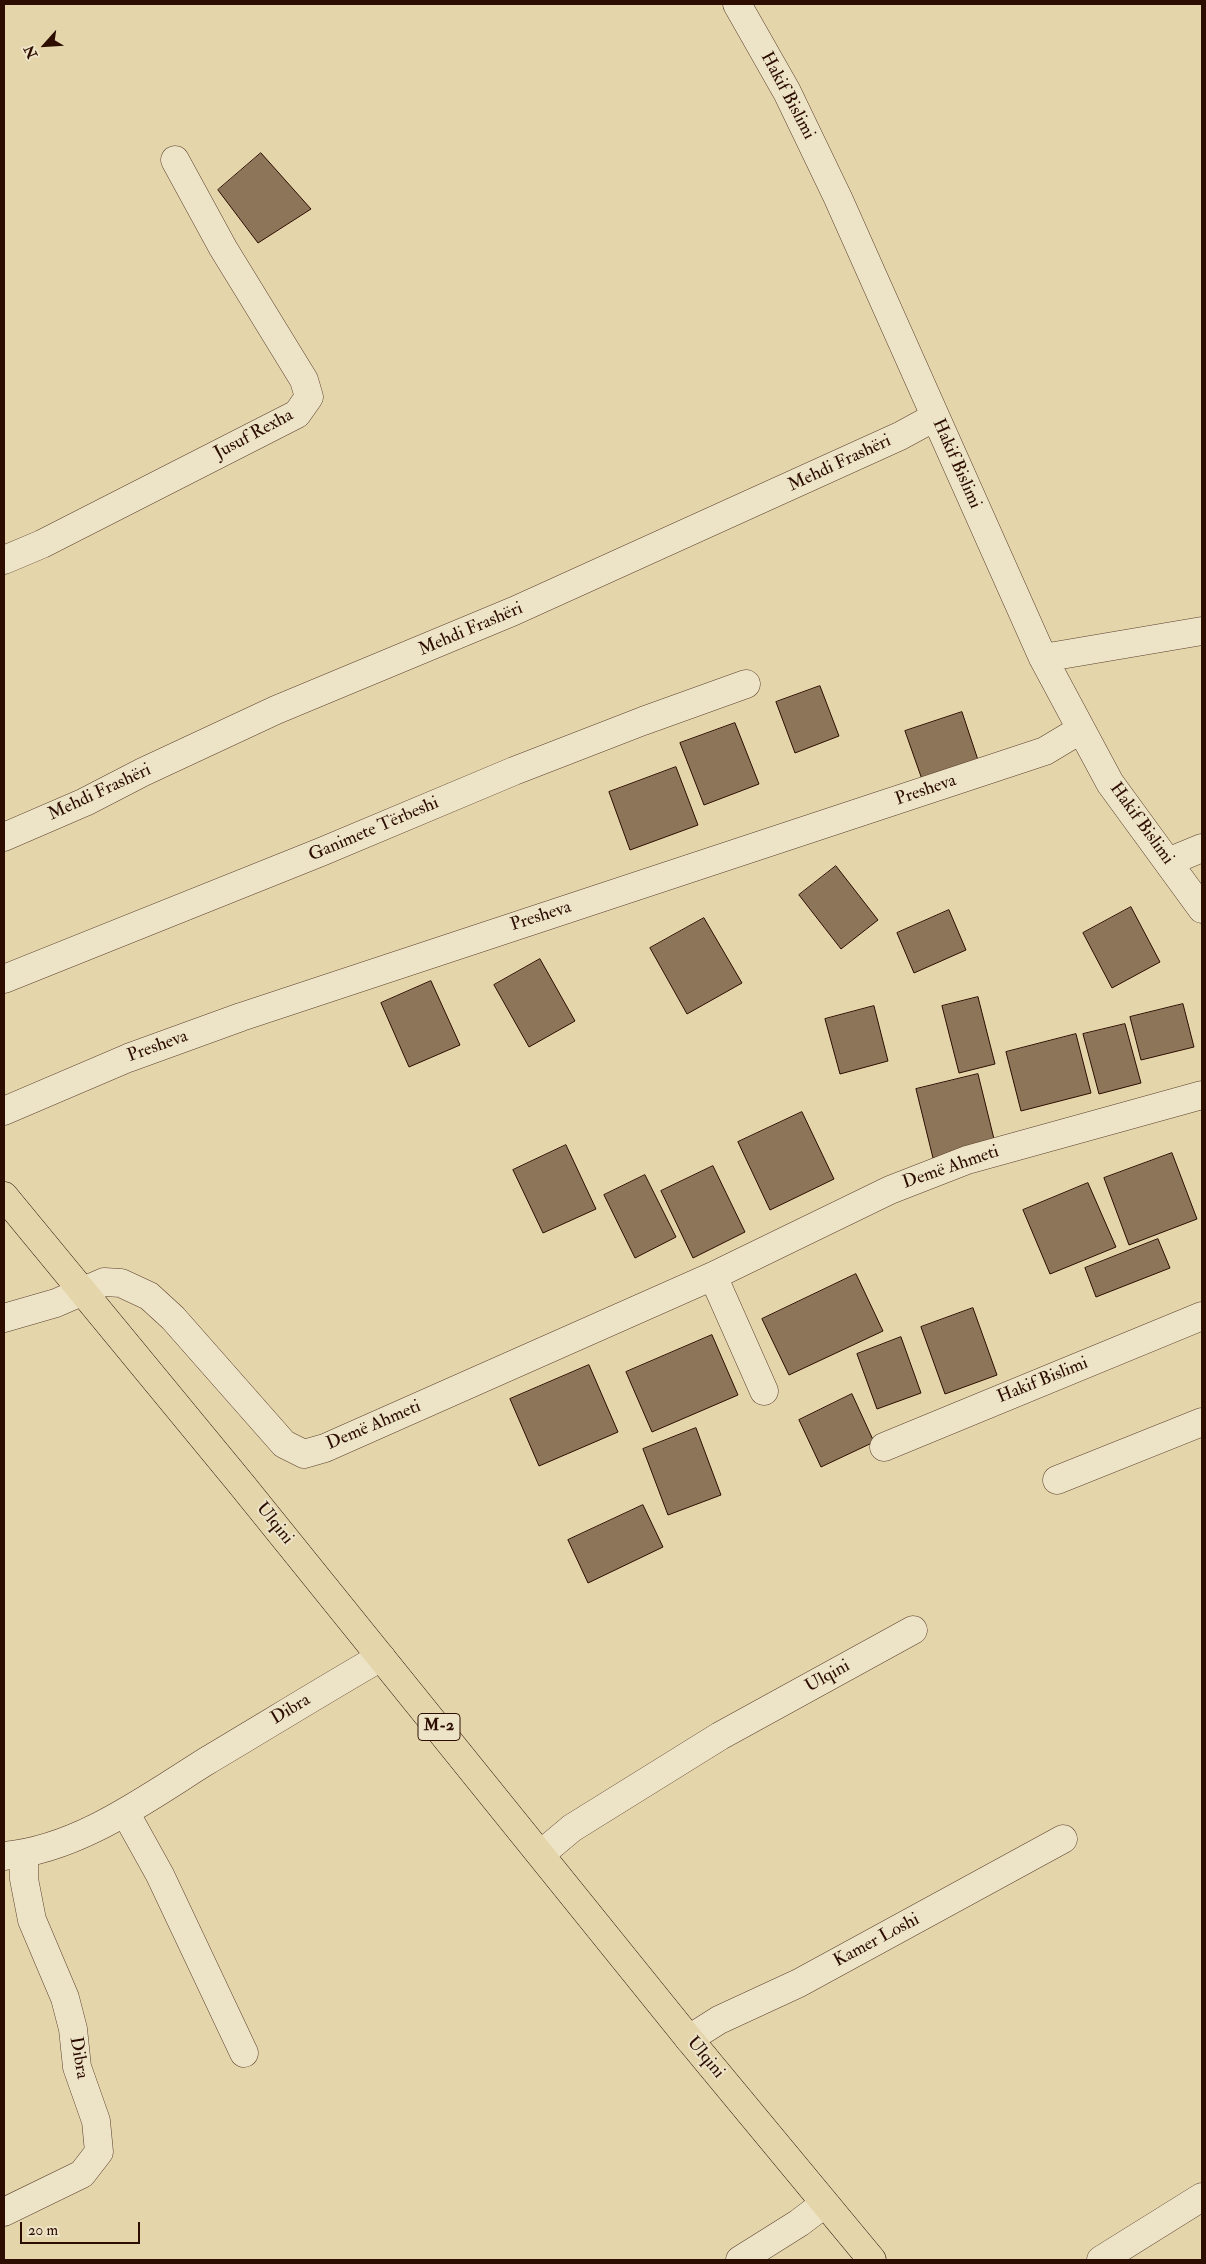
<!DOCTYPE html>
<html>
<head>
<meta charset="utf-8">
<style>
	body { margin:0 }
	#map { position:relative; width:1206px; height:2264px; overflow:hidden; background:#e4d5ab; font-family:"IM FELL Double Pica",serif }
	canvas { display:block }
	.frame { position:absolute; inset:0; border:5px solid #2c0d00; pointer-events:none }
	.north { position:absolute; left:20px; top:20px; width:50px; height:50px; -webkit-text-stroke:4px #ede4c8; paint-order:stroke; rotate:244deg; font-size:14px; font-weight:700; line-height:20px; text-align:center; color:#2c0d00 }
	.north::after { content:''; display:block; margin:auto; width:18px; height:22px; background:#2c0d00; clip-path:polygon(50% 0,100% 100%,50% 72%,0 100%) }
	.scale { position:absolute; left:20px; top:2222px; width:120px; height:22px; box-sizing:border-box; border:2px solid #2c0d00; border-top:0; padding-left:6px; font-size:15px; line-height:18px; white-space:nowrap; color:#2c0d00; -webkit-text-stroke:4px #ede4c8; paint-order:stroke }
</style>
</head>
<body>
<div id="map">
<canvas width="1206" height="2264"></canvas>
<div class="frame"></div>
<div class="north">N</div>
<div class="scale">20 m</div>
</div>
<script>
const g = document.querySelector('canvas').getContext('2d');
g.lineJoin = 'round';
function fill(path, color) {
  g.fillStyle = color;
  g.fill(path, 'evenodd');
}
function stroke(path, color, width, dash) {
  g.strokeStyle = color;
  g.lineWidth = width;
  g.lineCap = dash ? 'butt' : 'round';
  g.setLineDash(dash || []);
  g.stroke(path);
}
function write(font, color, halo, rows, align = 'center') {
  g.font = font + ' "IM FELL Double Pica",serif';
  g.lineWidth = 4;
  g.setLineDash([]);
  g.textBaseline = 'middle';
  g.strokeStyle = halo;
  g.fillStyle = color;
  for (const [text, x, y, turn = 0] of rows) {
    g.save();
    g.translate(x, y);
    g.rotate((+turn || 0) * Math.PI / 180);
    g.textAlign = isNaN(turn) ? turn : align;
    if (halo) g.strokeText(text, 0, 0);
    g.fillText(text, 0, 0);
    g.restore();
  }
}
const building = new Path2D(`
	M 261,153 L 311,209 L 258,243 L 218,190 Z
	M 820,686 L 839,736 L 795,753 L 776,702 Z
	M 962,712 L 980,766 L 924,785 L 905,731 Z
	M 735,723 L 759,784 L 704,805 L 680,743 Z
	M 676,767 L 698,825 L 630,850 L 609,792 Z
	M 836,866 L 878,920 L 841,949 L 799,895 Z
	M 1131,907 L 1160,962 L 1112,988 L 1083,933 Z
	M 949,910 L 966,950 L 914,973 L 897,933 Z
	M 704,918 L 742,983 L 687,1014 L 650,948 Z
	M 540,959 L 575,1021 L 529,1047 L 494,985 Z
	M 431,981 L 460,1045 L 409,1067 L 381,1003 Z
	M 978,997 L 995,1064 L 959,1073 L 942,1006 Z
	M 1183,1004 L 1194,1047 L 1141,1060 L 1130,1017 Z
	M 874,1006 L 888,1061 L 840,1074 L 825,1019 Z
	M 1125,1024 L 1141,1083 L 1099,1094 L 1083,1034 Z
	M 1076,1034 L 1091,1093 L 1021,1111 L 1006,1052 Z
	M 978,1074 L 995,1143 L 933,1158 L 916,1089 Z
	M 802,1112 L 834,1179 L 770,1210 L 738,1142 Z
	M 566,1145 L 596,1209 L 543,1233 L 513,1170 Z
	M 1172,1153 L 1197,1219 L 1129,1245 L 1104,1178 Z
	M 713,1166 L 745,1232 L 693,1258 L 661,1191 Z
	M 645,1175 L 676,1237 L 635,1258 L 604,1195 Z
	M 1088,1183 L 1116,1247 L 1050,1274 L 1023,1210 Z
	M 1158,1239 L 1170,1268 L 1096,1297 L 1085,1268 Z
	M 856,1274 L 883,1331 L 789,1375 L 762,1319 Z
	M 973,1308 L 997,1375 L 945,1394 L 921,1327 Z
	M 712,1335 L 738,1395 L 652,1432 L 626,1372 Z
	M 901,1337 L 921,1393 L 877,1409 L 857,1354 Z
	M 589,1365 L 618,1432 L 539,1466 L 510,1399 Z
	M 852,1394 L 874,1442 L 821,1467 L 799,1420 Z
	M 696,1428 L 721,1495 L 668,1515 L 643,1449 Z
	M 643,1505 L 663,1547 L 588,1583 L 568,1540 Z`);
fill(building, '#8c7559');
stroke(building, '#2c0d00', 1);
const minor = new Path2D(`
	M 737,4 L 787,92 L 838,198 L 1043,658 L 1110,783 L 1202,909
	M 4,560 L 42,544 L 297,414 L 309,397 L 304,380 L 223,248 L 175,160
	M 1043,658 L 1202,631
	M 4,837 L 85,802 L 143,772 L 276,710 L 514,611 L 900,436 L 935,417
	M 1168,862 L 1202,848
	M 4,979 L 321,852 L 514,771 L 643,721 L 746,684
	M 4,1111 L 128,1058 L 241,1017 L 1045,751 L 1080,730
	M 713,1276 L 764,1391
	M 4,1318 L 56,1303 L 104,1282 L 121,1283 L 149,1296 L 173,1318 L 284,1444 L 304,1454 L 325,1448 L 713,1276 L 890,1190 L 967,1160 L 1202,1095
	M 884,1447 L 1202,1316
	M 1057,1480 L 1202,1422
	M 125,1812 L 160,1875 L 244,2053
	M 541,1854 L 572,1828 L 720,1736 L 913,1630
	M 4,1856 C 78,1849 143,1801 205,1762 C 264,1727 322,1691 381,1657
	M 689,2039 L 719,2020 L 799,1983 L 1063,1839
	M 4,2212 L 82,2174 L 99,2152 L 96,2121 L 77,2067 L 73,2029 L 65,1998 L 32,1920 L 24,1879 L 24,1854
	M 740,2260 L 799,2223 L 824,2204
	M 1101,2260 L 1202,2197`);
const primary = new Path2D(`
	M 4,1196 L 242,1485 L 689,2039 L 872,2260`);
stroke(minor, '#5a3f2b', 29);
stroke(primary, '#2c0d00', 29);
stroke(minor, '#ede4c8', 28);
stroke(primary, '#e4d5ab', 28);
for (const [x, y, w] of [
	[439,1727,42]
]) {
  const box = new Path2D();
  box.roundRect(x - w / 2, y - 13.5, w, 27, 4);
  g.fillStyle = '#ede4c8';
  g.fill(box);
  stroke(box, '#2c0d00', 1);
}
write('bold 16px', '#2c0d00', null, [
	["M-2",439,1727]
]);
write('18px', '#2c0d00', '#ede4c8', [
	["Hakif Bislimi",787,96,62],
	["Jusuf Rexha",254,435,-28],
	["Mehdi Frashëri",840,464,-25],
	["Hakif Bislimi",956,464,66],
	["Mehdi Frashëri",471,630,-23],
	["Presheva",926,791,-19],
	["Mehdi Frashëri",100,793,-25],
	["Hakif Bislimi",1141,824,54],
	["Ganimete Tërbeshi",374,830,-23],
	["Presheva",541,917,-18],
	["Presheva",158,1047,-20],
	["Demë Ahmeti",951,1168,-19],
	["Hakif Bislimi",1043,1381,-22],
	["Demë Ahmeti",374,1426,-23],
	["Ulqini",274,1524,51],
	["Ulqini",828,1677,-29],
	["Dibra",291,1710,-31],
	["Kamer Loshi",877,1941,-28],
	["Dibra",78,2058,80],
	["Ulqini",705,2058,50]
]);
</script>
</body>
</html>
